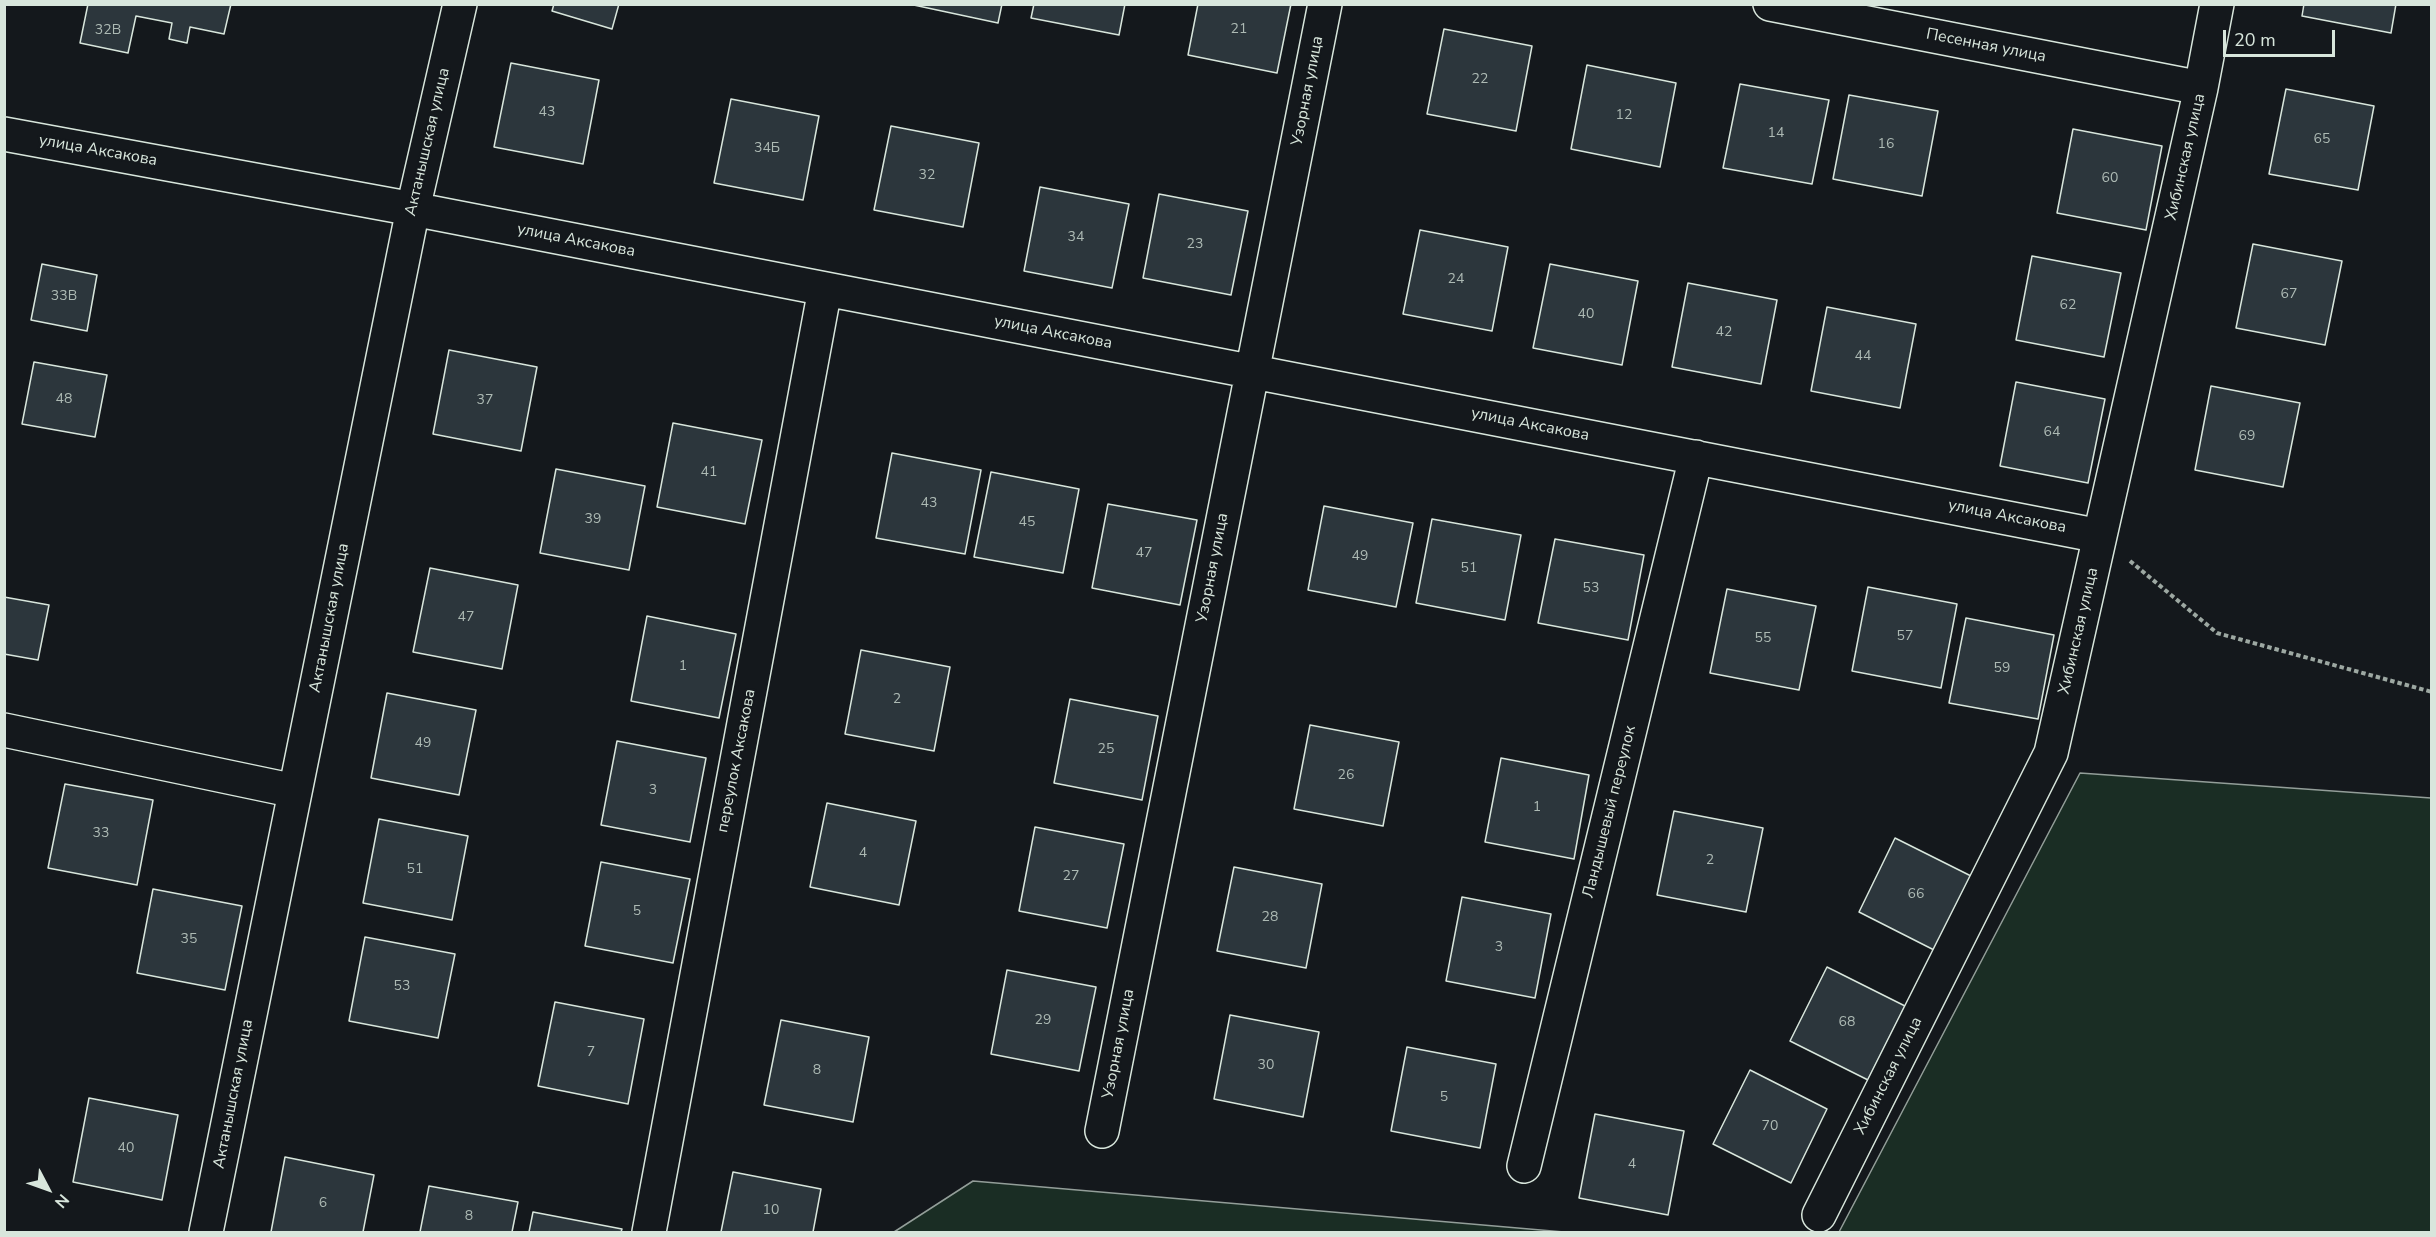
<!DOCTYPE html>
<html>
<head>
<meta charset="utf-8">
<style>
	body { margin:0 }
	#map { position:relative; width:2436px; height:1237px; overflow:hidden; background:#14181c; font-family:"Nunito Sans",sans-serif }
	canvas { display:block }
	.frame { position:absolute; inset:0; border:6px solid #d8e6dc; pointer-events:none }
	.north { position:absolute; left:18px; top:1159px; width:60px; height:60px; -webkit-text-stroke:4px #14181c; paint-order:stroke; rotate:131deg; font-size:16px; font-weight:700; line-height:24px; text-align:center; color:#d8e6dc }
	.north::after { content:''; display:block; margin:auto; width:21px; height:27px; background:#d8e6dc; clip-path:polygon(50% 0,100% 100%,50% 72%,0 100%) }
	.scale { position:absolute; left:2223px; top:30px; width:112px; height:27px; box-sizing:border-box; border:3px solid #d8e6dc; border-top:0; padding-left:8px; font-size:18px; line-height:21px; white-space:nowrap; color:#d8e6dc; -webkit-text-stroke:4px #14181c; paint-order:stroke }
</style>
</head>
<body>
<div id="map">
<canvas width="2436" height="1237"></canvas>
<div class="frame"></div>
<div class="north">N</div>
<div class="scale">20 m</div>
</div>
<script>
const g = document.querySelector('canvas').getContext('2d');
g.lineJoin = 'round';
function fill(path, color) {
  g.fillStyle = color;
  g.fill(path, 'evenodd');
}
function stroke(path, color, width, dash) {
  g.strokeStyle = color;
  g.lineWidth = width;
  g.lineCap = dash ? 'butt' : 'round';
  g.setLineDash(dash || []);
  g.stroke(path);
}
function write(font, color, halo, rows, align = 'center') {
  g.font = font + ' "Nunito Sans",sans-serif';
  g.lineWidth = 4.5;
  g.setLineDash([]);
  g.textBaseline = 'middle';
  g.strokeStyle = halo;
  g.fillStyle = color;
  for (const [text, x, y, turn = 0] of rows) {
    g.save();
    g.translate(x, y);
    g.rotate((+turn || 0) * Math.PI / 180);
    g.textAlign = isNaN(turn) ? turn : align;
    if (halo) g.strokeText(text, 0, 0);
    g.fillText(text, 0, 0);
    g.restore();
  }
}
const green = new Path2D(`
	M 2080,773 L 2431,798 L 2431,1232 L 1839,1232 Z
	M 973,1181 L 1564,1232 L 894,1232 Z`);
fill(green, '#1a2d24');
stroke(green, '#939e99', 1.5);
const building = new Path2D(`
	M 88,4 L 231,4 L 224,34 L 190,27 L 187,43 L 169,39 L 172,23 L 136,16 L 128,53 L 80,43 Z
	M 554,4 L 619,4 L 612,29 L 552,11 Z
	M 909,4 L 1002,4 L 998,23 Z
	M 1034,4 L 1125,4 L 1119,35 L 1031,18 Z
	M 1198,4 L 1291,4 L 1277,73 L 1188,55 Z
	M 2304,4 L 2396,4 L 2391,33 L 2302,16 Z
	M 1444,29 L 1532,46 L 1516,131 L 1427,114 Z
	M 511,63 L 599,80 L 583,164 L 494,147 Z
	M 1587,65 L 1676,83 L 1660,167 L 1571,149 Z
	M 1740,84 L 1829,100 L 1812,184 L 1723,168 Z
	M 2286,89 L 2374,106 L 2358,190 L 2269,174 Z
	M 1849,95 L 1938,111 L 1922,196 L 1833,179 Z
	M 731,99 L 819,116 L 803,200 L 714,183 Z
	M 891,126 L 979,143 L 963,227 L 874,210 Z
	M 2073,129 L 2162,146 L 2146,230 L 2057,213 Z
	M 1040,187 L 1129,204 L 1112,288 L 1024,271 Z
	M 1159,194 L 1248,211 L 1231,295 L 1143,278 Z
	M 1420,230 L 1508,247 L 1492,331 L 1403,314 Z
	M 2253,244 L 2342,261 L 2325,345 L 2236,328 Z
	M 2032,256 L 2121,273 L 2104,357 L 2016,340 Z
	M 42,264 L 97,275 L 87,331 L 31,320 Z
	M 1550,264 L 1638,281 L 1622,365 L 1533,348 Z
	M 1688,283 L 1777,300 L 1761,384 L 1672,367 Z
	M 1827,307 L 1916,324 L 1900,408 L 1811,391 Z
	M 449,350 L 537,367 L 521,451 L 433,434 Z
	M 34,362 L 107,375 L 95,437 L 22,424 Z
	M 2016,382 L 2105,399 L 2088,483 L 2000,466 Z
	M 2211,386 L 2300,403 L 2283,487 L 2195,470 Z
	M 673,423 L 762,440 L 745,524 L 657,507 Z
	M 892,453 L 981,470 L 965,554 L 876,538 Z
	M 556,469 L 645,486 L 629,570 L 540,553 Z
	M 991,472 L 1079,489 L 1063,573 L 974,557 Z
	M 1108,504 L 1197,520 L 1180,605 L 1092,588 Z
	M 1324,506 L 1413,523 L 1396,607 L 1308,590 Z
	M 1432,519 L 1521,535 L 1505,620 L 1416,603 Z
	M 1555,539 L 1644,555 L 1628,640 L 1538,623 Z
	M 430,568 L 518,585 L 502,669 L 413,652 Z
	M 1868,587 L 1957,604 L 1941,688 L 1852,671 Z
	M 1727,589 L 1816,606 L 1799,690 L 1710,673 Z
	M 4,597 L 49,605 L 38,660 L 4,654 Z
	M 647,616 L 736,634 L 719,718 L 631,701 Z
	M 1966,618 L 2054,635 L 2038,719 L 1949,703 Z
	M 861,650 L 950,667 L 934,751 L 845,734 Z
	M 387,693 L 476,710 L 459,795 L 371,778 Z
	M 1070,699 L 1158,716 L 1142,800 L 1054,783 Z
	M 1310,725 L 1399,742 L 1383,826 L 1294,809 Z
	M 617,741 L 706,758 L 690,842 L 601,825 Z
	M 1501,758 L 1589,775 L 1574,859 L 1485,842 Z
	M 65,784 L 153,800 L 137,885 L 48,868 Z
	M 827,803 L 916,821 L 899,905 L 810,887 Z
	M 1674,811 L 1763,828 L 1746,912 L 1657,895 Z
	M 379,819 L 468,836 L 452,920 L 363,903 Z
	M 1035,827 L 1124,844 L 1107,928 L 1019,911 Z
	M 1895,838 L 1973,877 L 1936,951 L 1859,912 Z
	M 601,862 L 690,879 L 673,963 L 585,946 Z
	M 1234,867 L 1322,884 L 1306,968 L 1217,951 Z
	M 153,889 L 242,906 L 225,990 L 137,973 Z
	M 1462,897 L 1551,914 L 1535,998 L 1446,981 Z
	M 365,937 L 455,954 L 438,1038 L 349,1021 Z
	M 1827,967 L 1905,1006 L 1868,1080 L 1790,1041 Z
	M 1007,970 L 1096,987 L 1079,1071 L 991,1054 Z
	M 555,1002 L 644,1019 L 628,1104 L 538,1086 Z
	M 1230,1015 L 1319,1032 L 1303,1117 L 1214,1099 Z
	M 781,1020 L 869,1037 L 853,1122 L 764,1105 Z
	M 1407,1047 L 1496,1064 L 1480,1148 L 1391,1131 Z
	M 1750,1070 L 1827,1109 L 1791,1183 L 1713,1144 Z
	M 89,1098 L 178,1115 L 162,1200 L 73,1182 Z
	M 1595,1114 L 1684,1131 L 1668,1215 L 1579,1198 Z
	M 285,1157 L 374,1175 L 363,1232 L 271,1232 Z
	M 733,1172 L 821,1189 L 813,1232 L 721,1232 Z
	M 429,1186 L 518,1202 L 512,1232 L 420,1232 Z
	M 533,1212 L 622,1229 L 621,1232 L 529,1232 Z`);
fill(building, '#2c363c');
stroke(building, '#d8e6dc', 1.5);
const minor = new Path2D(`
	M 1770,4 L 2201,88
	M 4,134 L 413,209 L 2100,536
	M 4,730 L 295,791
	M 1102,1131 L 1325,4
	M 1524,1166 L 1696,457
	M 1819,1215 L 2051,753 L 2201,88 L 2217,4
	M 206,1232 L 413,209 L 460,4
	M 649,1232 L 825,289`);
stroke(minor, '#d8e6dc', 36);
stroke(new Path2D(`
	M 2130,561 L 2217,633 L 2432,692`), '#9da8a2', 4, [4.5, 3]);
stroke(minor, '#14181c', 33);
write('14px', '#adbab4', null, [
	["21",1239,30],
	["32В",108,31],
	["22",1480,80],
	["43",547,113],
	["12",1624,116],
	["14",1776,134],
	["65",2322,140],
	["16",1886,145],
	["34Б",767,149],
	["32",927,176],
	["60",2110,179],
	["34",1076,238],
	["23",1195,245],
	["24",1456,280],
	["67",2289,295],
	["33В",64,297],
	["62",2068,306],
	["40",1586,315],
	["42",1724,333],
	["44",1863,357],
	["48",64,400],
	["37",485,401],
	["64",2052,433],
	["69",2247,437],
	["41",709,473],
	["43",929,504],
	["39",593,520],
	["45",1027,523],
	["47",1144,554],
	["49",1360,557],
	["51",1469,569],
	["53",1591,589],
	["47",466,618],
	["57",1905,637],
	["55",1763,639],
	["1",683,667],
	["59",2002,669],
	["2",897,700],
	["49",423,744],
	["25",1106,750],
	["26",1346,776],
	["3",653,791],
	["1",1537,808],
	["33",101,834],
	["4",863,854],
	["2",1710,861],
	["51",415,870],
	["27",1071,877],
	["66",1916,895],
	["5",637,912],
	["28",1270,918],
	["35",189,940],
	["3",1499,948],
	["53",402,987],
	["29",1043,1021],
	["68",1847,1023],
	["7",591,1053],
	["30",1266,1066],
	["8",817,1071],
	["5",1444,1098],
	["70",1770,1127],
	["40",126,1149],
	["4",1632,1165],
	["6",323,1204],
	["10",771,1211],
	["8",469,1217]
]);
write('16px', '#d8e6dc', '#14181c', [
	["Песенная улица",1986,46,11],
	["Узорная улица",1308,91,-79],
	["Актанышская улица",428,142,-77],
	["улица Аксакова",98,151,10],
	["Хибинская улица",2186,157,-77],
	["улица Аксакова",576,241,11],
	["улица Аксакова",1053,333,11],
	["улица Аксакова",1530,425,11],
	["улица Аксакова",2007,517,11],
	["Узорная улица",1213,568,-79],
	["Актанышская улица",330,618,-79],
	["Хибинская улица",2079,631,-77],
	["переулок Аксакова",737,761,-79],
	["Ландышевый переулок",1610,812,-76],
	["Узорная улица",1119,1044,-79],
	["Хибинская улица",1889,1076,-63],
	["Актанышская улица",234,1094,-79]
]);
</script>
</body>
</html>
